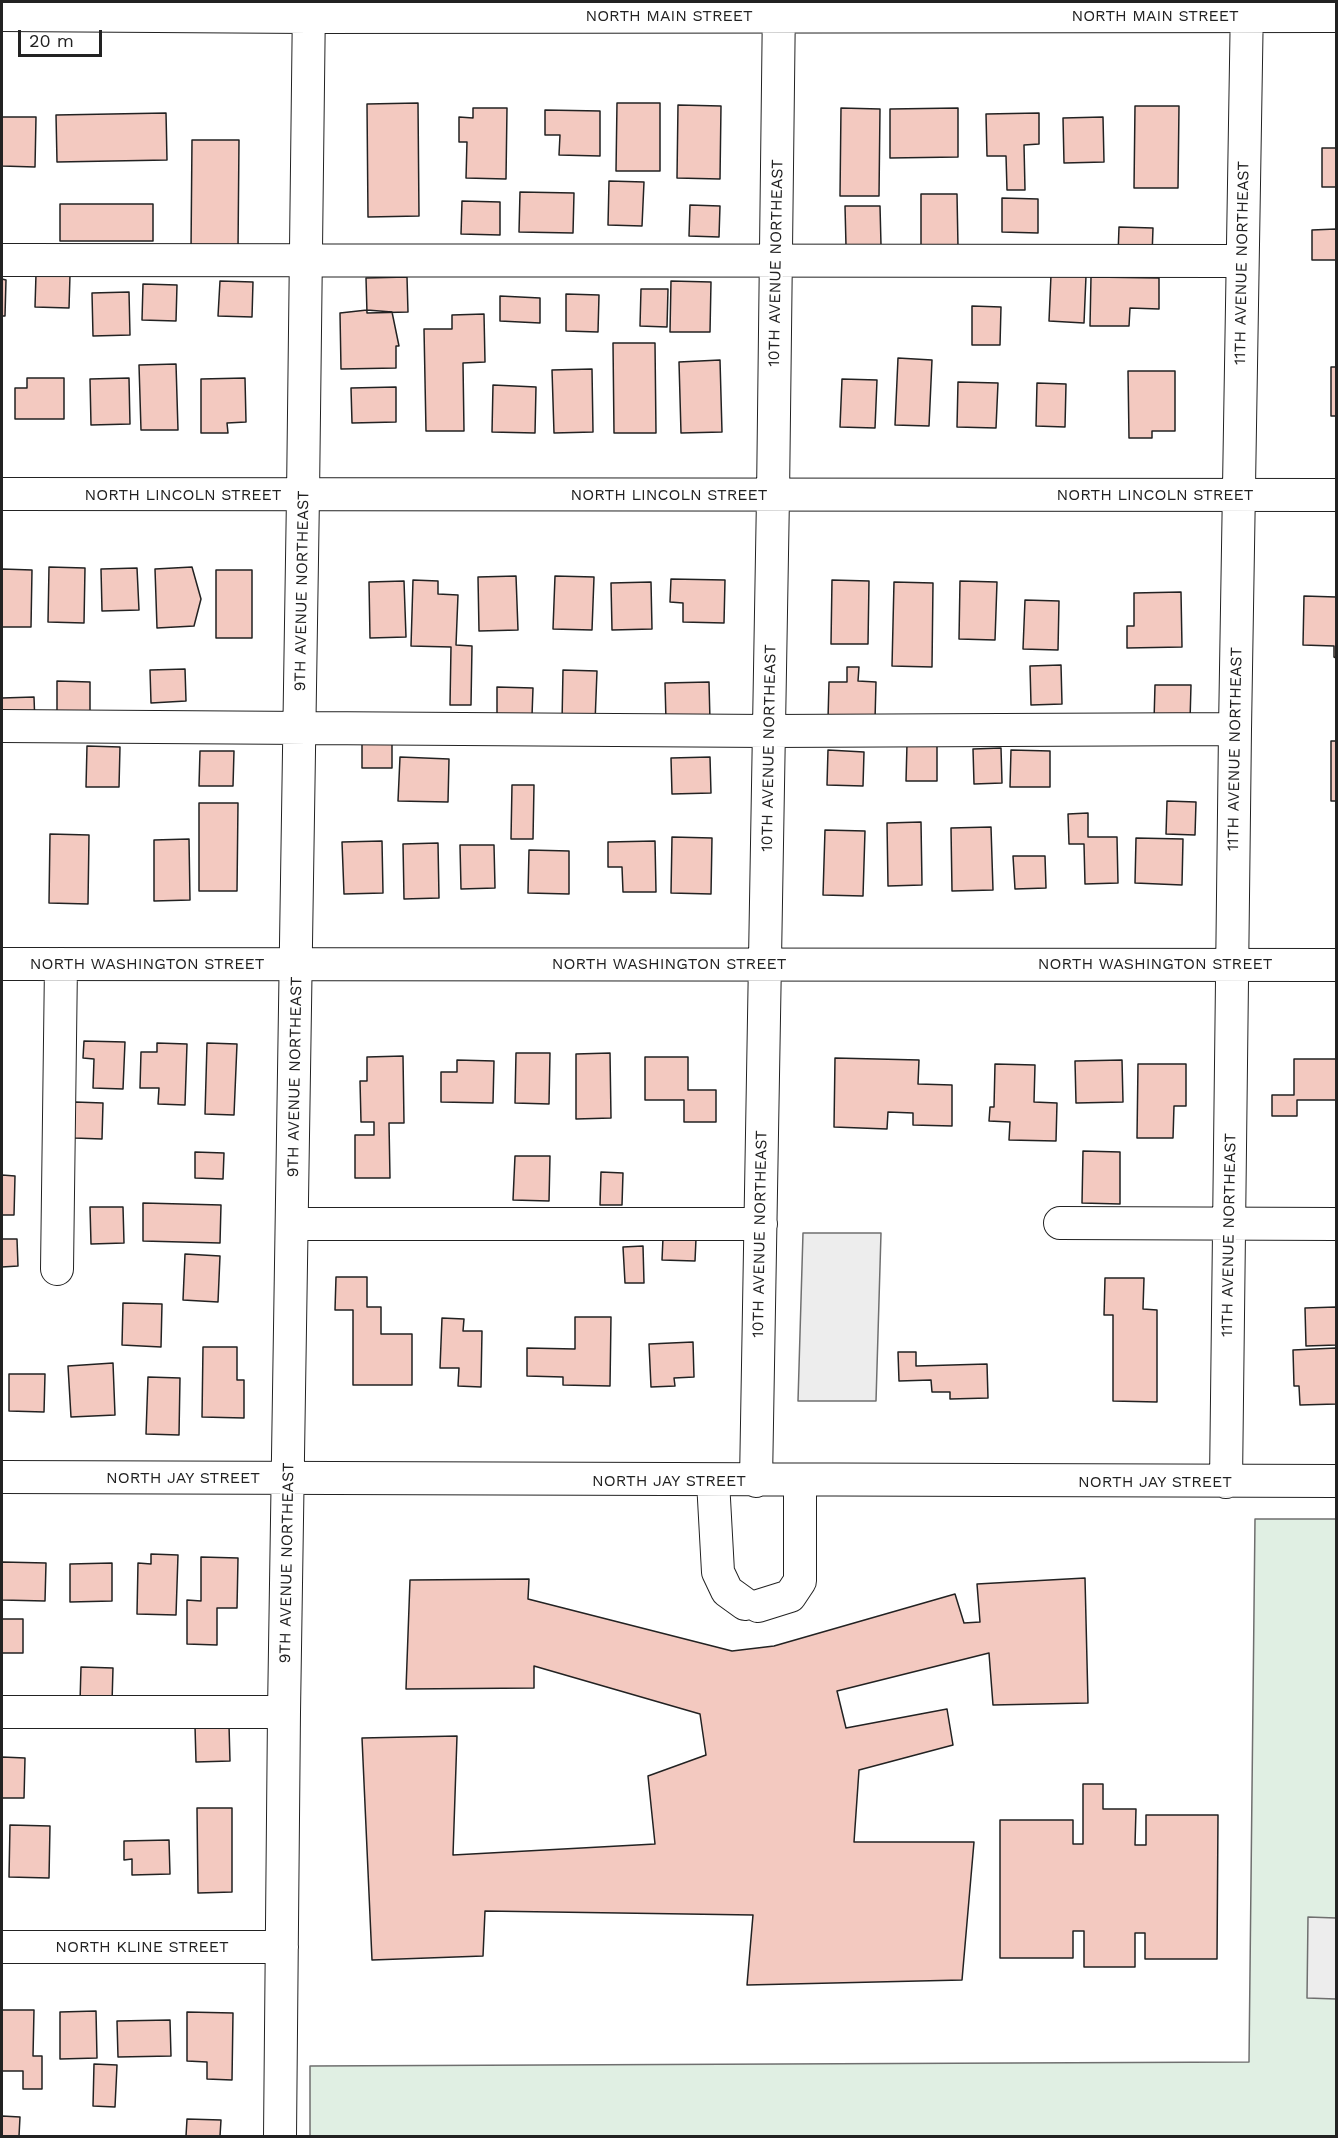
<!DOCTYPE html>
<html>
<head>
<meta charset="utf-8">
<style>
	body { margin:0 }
	#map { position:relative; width:1338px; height:2138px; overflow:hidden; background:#fff; font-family:"Work Sans",sans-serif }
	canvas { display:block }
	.frame { position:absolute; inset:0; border:3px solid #222; pointer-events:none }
	.scale { position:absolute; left:18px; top:30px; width:84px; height:27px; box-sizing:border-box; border:3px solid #222; border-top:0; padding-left:8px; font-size:18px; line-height:21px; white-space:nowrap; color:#222; -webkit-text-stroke:4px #fff; paint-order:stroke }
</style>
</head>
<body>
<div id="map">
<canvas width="1338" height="2138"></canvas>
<div class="frame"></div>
<div class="scale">20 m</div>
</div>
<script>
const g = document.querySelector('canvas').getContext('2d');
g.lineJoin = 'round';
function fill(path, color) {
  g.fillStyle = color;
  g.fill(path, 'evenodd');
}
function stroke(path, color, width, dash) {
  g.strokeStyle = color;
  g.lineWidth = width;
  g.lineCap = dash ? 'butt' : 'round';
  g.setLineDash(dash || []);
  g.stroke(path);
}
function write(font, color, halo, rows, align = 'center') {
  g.font = font + ' "Work Sans",sans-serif';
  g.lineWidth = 4.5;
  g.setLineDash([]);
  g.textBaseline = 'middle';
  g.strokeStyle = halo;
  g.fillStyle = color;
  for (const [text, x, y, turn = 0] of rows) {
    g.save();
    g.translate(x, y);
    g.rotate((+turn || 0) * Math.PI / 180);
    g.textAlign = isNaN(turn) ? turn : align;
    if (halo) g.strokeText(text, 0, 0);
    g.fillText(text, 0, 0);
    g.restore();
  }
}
const green = new Path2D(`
	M 1255,1519 L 1336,1519 L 1336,2136 L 310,2136 L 310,2066 L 1249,2062 Z`);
fill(green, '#e0efe3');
stroke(green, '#6f6f6f', 1.5);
const parking = new Path2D(`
	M 803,1233 L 881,1233 L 876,1401 L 798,1401 Z
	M 1308,1917 L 1336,1918 L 1336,1999 L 1307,1998 Z`);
fill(parking, '#ededed');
stroke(parking, '#6f6f6f', 1.5);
const building = new Path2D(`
	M 418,103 L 419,216 L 368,217 L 367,104 Z
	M 617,103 L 660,103 L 660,171 L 616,171 Z
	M 678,105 L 721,106 L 720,179 L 677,178 Z
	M 1135,106 L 1179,106 L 1178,188 L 1134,188 Z
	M 473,108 L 507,108 L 506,179 L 466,178 L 467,142 L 459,142 L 459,117 L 473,118 Z
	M 841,108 L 880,109 L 879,196 L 840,196 Z
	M 958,108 L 958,157 L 890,158 L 890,109 Z
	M 545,110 L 600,111 L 600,156 L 559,155 L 560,135 L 545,135 Z
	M 166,113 L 167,160 L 57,162 L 56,115 Z
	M 1039,113 L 1039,144 L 1024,145 L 1025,190 L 1007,190 L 1006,156 L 987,156 L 986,114 Z
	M 2,117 L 36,117 L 35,167 L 2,166 Z
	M 1103,117 L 1104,162 L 1064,163 L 1063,118 Z
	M 192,140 L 239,140 L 238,250 L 191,250 Z
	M 1322,148 L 1336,148 L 1336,187 L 1322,187 Z
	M 609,181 L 644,182 L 642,226 L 608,225 Z
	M 520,192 L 574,193 L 573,233 L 519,232 Z
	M 921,194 L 957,194 L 958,247 L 921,247 Z
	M 1002,198 L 1038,199 L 1038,233 L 1002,232 Z
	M 462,201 L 500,202 L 500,235 L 461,234 Z
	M 60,204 L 153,204 L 153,241 L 60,241 Z
	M 690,205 L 720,206 L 719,237 L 689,236 Z
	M 845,206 L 880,206 L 881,245 L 846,246 Z
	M 1119,227 L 1153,228 L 1152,256 L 1118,255 Z
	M 1336,229 L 1336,260 L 1312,260 L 1312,230 Z
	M 36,274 L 70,275 L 69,308 L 35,307 Z
	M 1051,275 L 1086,276 L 1084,323 L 1049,321 Z
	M 407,277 L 408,312 L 367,313 L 366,278 Z
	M 1091,277 L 1159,278 L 1159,309 L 1130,308 L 1129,326 L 1090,326 Z
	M 2,279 L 6,280 L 5,316 L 2,316 Z
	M 220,281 L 253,282 L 252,317 L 218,316 Z
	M 671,281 L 711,282 L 710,332 L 670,332 Z
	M 143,284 L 177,285 L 176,321 L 142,320 Z
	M 641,289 L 668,289 L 667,327 L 640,326 Z
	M 129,292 L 130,335 L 93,336 L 92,293 Z
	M 566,294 L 599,295 L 598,332 L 566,331 Z
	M 500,296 L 540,298 L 540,323 L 500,321 Z
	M 972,306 L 1001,307 L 1000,345 L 972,345 Z
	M 367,310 L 392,312 L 399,346 L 396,346 L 396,368 L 341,369 L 340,313 Z
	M 484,314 L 485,362 L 463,363 L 464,431 L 426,431 L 424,329 L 452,329 L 452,315 Z
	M 613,343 L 655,343 L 656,433 L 614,433 Z
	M 898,358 L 932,360 L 929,426 L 895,425 Z
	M 720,360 L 722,432 L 681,433 L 679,362 Z
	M 176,364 L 178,430 L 141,430 L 139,365 Z
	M 1331,367 L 1336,367 L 1336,416 L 1331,416 Z
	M 592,369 L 593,432 L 554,433 L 552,370 Z
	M 1128,371 L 1175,371 L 1175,431 L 1152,431 L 1152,438 L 1129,438 Z
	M 27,378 L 64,378 L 64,419 L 15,419 L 15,388 L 27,388 Z
	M 129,378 L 130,424 L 91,425 L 90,379 Z
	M 245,378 L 246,422 L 227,423 L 228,433 L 201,433 L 201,379 Z
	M 842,379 L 877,380 L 875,428 L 840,427 Z
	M 958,382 L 998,383 L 996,428 L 957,427 Z
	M 1037,383 L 1066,384 L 1065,427 L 1036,426 Z
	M 493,385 L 536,387 L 535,433 L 492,432 Z
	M 396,387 L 396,422 L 352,423 L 351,388 Z
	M 49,567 L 85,568 L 84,623 L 48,622 Z
	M 192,567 L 201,599 L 194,626 L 157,628 L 155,569 Z
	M 137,568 L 139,610 L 102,611 L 101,569 Z
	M 2,569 L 32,570 L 31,627 L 2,627 Z
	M 216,570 L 252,570 L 252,638 L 216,638 Z
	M 516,576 L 518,630 L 479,631 L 478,577 Z
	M 555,576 L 594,577 L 592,630 L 553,629 Z
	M 671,579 L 725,580 L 724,623 L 683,622 L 683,603 L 670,602 Z
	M 413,580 L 438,581 L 438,594 L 458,595 L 456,645 L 472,646 L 471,705 L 450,705 L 451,647 L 411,646 Z
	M 832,580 L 869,581 L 868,644 L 831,644 Z
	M 404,581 L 406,637 L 370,638 L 369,582 Z
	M 960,581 L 997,582 L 995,640 L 959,639 Z
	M 651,582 L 652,629 L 612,630 L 611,583 Z
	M 894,582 L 933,583 L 932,667 L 892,666 Z
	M 1181,592 L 1182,647 L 1127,648 L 1127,626 L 1134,626 L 1134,593 Z
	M 1304,596 L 1336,597 L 1336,658 L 1334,657 L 1334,646 L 1303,645 Z
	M 1025,600 L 1059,601 L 1058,650 L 1023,649 Z
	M 1061,665 L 1062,704 L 1031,705 L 1030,666 Z
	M 847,667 L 859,667 L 858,681 L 876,682 L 875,720 L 828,719 L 829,682 L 847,682 Z
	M 185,669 L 186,701 L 151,703 L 150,670 Z
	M 563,670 L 597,671 L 595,723 L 562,722 Z
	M 57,681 L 90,682 L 90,722 L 57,721 Z
	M 709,682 L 710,721 L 666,721 L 665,683 Z
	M 1155,685 L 1191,685 L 1190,721 L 1154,721 Z
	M 497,687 L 533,688 L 532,716 L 497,715 Z
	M 34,697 L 35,725 L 2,726 L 2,698 Z
	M 1331,741 L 1336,741 L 1336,801 L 1331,801 Z
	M 362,743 L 392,743 L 392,768 L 362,768 Z
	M 907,744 L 937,744 L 937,781 L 906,781 Z
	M 87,746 L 120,747 L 119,787 L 86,787 Z
	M 1001,748 L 1002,783 L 974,784 L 973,749 Z
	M 828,750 L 864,752 L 863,786 L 827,785 Z
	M 1011,750 L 1050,751 L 1050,787 L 1010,787 Z
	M 200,751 L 234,751 L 233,786 L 199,786 Z
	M 400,757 L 449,759 L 448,802 L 398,801 Z
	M 710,757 L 711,793 L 672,794 L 671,758 Z
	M 512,785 L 534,785 L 533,839 L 511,839 Z
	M 1167,801 L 1196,802 L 1195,835 L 1166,834 Z
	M 199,803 L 238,803 L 237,891 L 199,891 Z
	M 1088,813 L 1088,837 L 1117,837 L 1118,883 L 1085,884 L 1084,844 L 1069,844 L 1068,814 Z
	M 921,822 L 922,885 L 888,886 L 887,823 Z
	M 991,827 L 993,890 L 952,891 L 951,828 Z
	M 825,830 L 865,831 L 863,896 L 823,895 Z
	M 50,834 L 89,835 L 88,904 L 49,903 Z
	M 672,837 L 712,838 L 711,894 L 671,893 Z
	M 1136,838 L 1183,839 L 1182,885 L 1135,883 Z
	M 189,839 L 190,900 L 154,901 L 154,840 Z
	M 382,841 L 383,893 L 344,894 L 342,842 Z
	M 655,841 L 656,892 L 623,892 L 622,867 L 608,867 L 608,842 Z
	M 438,843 L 439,898 L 404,899 L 403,844 Z
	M 460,845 L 494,845 L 495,888 L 461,889 Z
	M 529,850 L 569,851 L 569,894 L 528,893 Z
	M 1013,856 L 1045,856 L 1046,888 L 1015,889 Z
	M 84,1041 L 125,1042 L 123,1089 L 93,1088 L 94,1059 L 83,1058 Z
	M 157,1043 L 187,1044 L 185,1105 L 158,1104 L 159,1088 L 140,1088 L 141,1052 L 157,1052 Z
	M 207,1043 L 237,1044 L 234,1115 L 205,1114 Z
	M 516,1053 L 550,1053 L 549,1104 L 515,1103 Z
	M 610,1053 L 611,1118 L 576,1119 L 576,1054 Z
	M 403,1056 L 404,1123 L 389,1123 L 390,1178 L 355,1178 L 355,1135 L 374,1135 L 374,1122 L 361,1122 L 360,1081 L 367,1081 L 367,1057 Z
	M 645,1057 L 688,1057 L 688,1090 L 716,1090 L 716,1122 L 684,1122 L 684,1100 L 645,1100 Z
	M 835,1058 L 919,1060 L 918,1084 L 952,1085 L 952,1126 L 913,1125 L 913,1113 L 888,1112 L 887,1129 L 834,1127 Z
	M 1294,1059 L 1336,1059 L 1336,1100 L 1297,1100 L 1297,1116 L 1272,1116 L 1272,1095 L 1294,1095 Z
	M 457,1060 L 494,1061 L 493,1103 L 441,1102 L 441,1072 L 457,1072 Z
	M 1122,1060 L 1123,1102 L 1076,1103 L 1075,1061 Z
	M 995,1064 L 1035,1065 L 1034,1102 L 1057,1103 L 1056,1141 L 1009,1140 L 1010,1122 L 989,1121 L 990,1107 L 994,1107 Z
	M 1138,1064 L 1186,1064 L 1186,1106 L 1174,1106 L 1173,1138 L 1137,1138 Z
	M 75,1102 L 103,1103 L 102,1139 L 74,1138 Z
	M 1083,1151 L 1120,1152 L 1120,1204 L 1082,1203 Z
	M 195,1152 L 224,1153 L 223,1179 L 195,1178 Z
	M 515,1156 L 550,1156 L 549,1201 L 513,1200 Z
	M 601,1172 L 623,1173 L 622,1205 L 600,1205 Z
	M 2,1175 L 15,1176 L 14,1215 L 2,1215 Z
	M 143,1203 L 221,1205 L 220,1243 L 143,1241 Z
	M 90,1207 L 123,1207 L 124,1243 L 91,1244 Z
	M 663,1238 L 696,1239 L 695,1261 L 662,1260 Z
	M 2,1239 L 17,1239 L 18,1266 L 2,1267 Z
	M 643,1246 L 644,1283 L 625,1283 L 623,1247 Z
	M 185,1254 L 220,1256 L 218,1302 L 183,1300 Z
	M 336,1277 L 367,1277 L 367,1307 L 381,1307 L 381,1334 L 412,1334 L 412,1385 L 353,1385 L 353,1310 L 335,1310 Z
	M 1105,1278 L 1144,1278 L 1143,1309 L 1157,1310 L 1157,1402 L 1113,1401 L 1113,1315 L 1104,1315 Z
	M 123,1303 L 162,1304 L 161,1347 L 122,1345 Z
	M 1336,1307 L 1336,1345 L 1306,1346 L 1305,1308 Z
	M 575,1317 L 611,1317 L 610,1386 L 563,1385 L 563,1377 L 527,1376 L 527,1348 L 575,1349 Z
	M 442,1318 L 464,1319 L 463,1331 L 482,1331 L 481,1387 L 458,1386 L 459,1368 L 440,1368 Z
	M 693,1342 L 694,1377 L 674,1378 L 675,1386 L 651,1387 L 649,1344 Z
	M 203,1347 L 237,1347 L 237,1380 L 244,1380 L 244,1418 L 202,1417 Z
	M 1336,1348 L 1336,1404 L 1300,1405 L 1299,1386 L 1294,1386 L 1293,1350 Z
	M 898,1352 L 916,1352 L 916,1366 L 987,1364 L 988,1398 L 950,1399 L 950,1392 L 932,1392 L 931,1380 L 899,1381 Z
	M 113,1363 L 115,1415 L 71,1417 L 68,1366 Z
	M 9,1374 L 45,1374 L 44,1412 L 9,1411 Z
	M 148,1377 L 180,1378 L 179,1435 L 146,1434 Z
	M 151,1554 L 178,1555 L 176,1615 L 137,1614 L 138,1563 L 151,1564 Z
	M 201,1557 L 238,1558 L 237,1608 L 217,1608 L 217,1645 L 187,1644 L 187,1600 L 201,1601 Z
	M 2,1562 L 46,1563 L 45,1601 L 2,1600 Z
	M 112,1563 L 112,1601 L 70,1602 L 70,1564 Z
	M 1085,1578 L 1088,1703 L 993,1705 L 989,1653 L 837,1691 L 846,1728 L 947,1709 L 953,1745 L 859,1770 L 854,1842 L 974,1842 L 962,1980 L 747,1985 L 753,1915 L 485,1911 L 483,1956 L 372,1960 L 362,1738 L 457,1736 L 453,1855 L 655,1844 L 648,1776 L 706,1755 L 700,1714 L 534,1666 L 534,1688 L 406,1689 L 410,1580 L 529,1579 L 528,1599 L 732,1651 L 774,1646 L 955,1594 L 964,1623 L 980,1622 L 977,1584 Z
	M 2,1619 L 23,1619 L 23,1653 L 2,1653 Z
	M 81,1667 L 113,1668 L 112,1703 L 80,1702 Z
	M 229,1725 L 230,1761 L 196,1762 L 195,1726 Z
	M 2,1757 L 25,1758 L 24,1798 L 2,1798 Z
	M 1083,1784 L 1103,1784 L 1103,1809 L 1136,1809 L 1135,1845 L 1146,1845 L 1146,1815 L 1218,1815 L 1217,1959 L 1145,1959 L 1145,1933 L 1135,1933 L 1135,1967 L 1084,1967 L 1084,1931 L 1073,1931 L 1073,1958 L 1000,1958 L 1000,1820 L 1073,1820 L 1073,1844 L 1083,1844 Z
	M 197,1808 L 232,1808 L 232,1892 L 198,1893 Z
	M 10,1825 L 50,1826 L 49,1878 L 9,1877 Z
	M 169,1840 L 170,1874 L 132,1875 L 132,1859 L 124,1860 L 124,1841 Z
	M 2,2010 L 34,2010 L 33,2056 L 42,2056 L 42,2089 L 23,2089 L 23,2071 L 2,2071 Z
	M 96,2011 L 97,2058 L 60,2059 L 60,2012 Z
	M 187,2012 L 233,2013 L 232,2080 L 207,2079 L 207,2062 L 187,2061 Z
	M 170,2020 L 171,2056 L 118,2057 L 117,2021 Z
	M 94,2064 L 117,2065 L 115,2107 L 93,2106 Z
	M 2,2116 L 20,2117 L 19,2136 L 2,2136 Z
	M 187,2119 L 221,2120 L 220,2136 L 186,2136 Z`);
fill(building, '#f3c9c0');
stroke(building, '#222', 1.5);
const minor = new Path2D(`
	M 2,15 L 309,17 L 1336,16
	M 2,260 L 1242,261
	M 2,494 L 1336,495
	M 2,726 L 769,731 L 1235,729
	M 2,964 L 1336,965
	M 1060,1223 L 1336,1224
	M 293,1224 L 761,1224
	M 57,1269 L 61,964
	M 2,1477 L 1336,1481
	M 713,1481 L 718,1572 L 727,1591 L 745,1604
	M 756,1481 L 773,496 L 779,2
	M 1226,1482 L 1235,729 L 1247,2
	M 758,1606 L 790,1596 L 800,1581 L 800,1481
	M 2,1712 L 284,1712
	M 2,1947 L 282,1947
	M 280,2136 L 284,1712 L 303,495 L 309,2`);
stroke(minor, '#222', 34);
stroke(minor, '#fff', 32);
write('16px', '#222', '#fff', [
	["NORTH MAIN STREET",669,16],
	["NORTH MAIN STREET",1155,16],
	["10TH AVENUE NORTHEAST",776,263,-89],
	["11TH AVENUE NORTHEAST",1242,263,-89],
	["NORTH LINCOLN STREET",183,495],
	["NORTH LINCOLN STREET",669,495],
	["NORTH LINCOLN STREET",1155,495],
	["9TH AVENUE NORTHEAST",302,591,-89],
	["10TH AVENUE NORTHEAST",769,748,-89],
	["11TH AVENUE NORTHEAST",1235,749,-89],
	["NORTH WASHINGTON STREET",147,964],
	["NORTH WASHINGTON STREET",669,964],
	["NORTH WASHINGTON STREET",1155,964],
	["9TH AVENUE NORTHEAST",295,1077,-89],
	["10TH AVENUE NORTHEAST",760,1234,-89],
	["11TH AVENUE NORTHEAST",1229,1235,-89],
	["NORTH JAY STREET",183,1478],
	["NORTH JAY STREET",669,1481],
	["NORTH JAY STREET",1155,1482],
	["9TH AVENUE NORTHEAST",287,1563,-89],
	["NORTH KLINE STREET",142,1947]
]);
</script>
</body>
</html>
